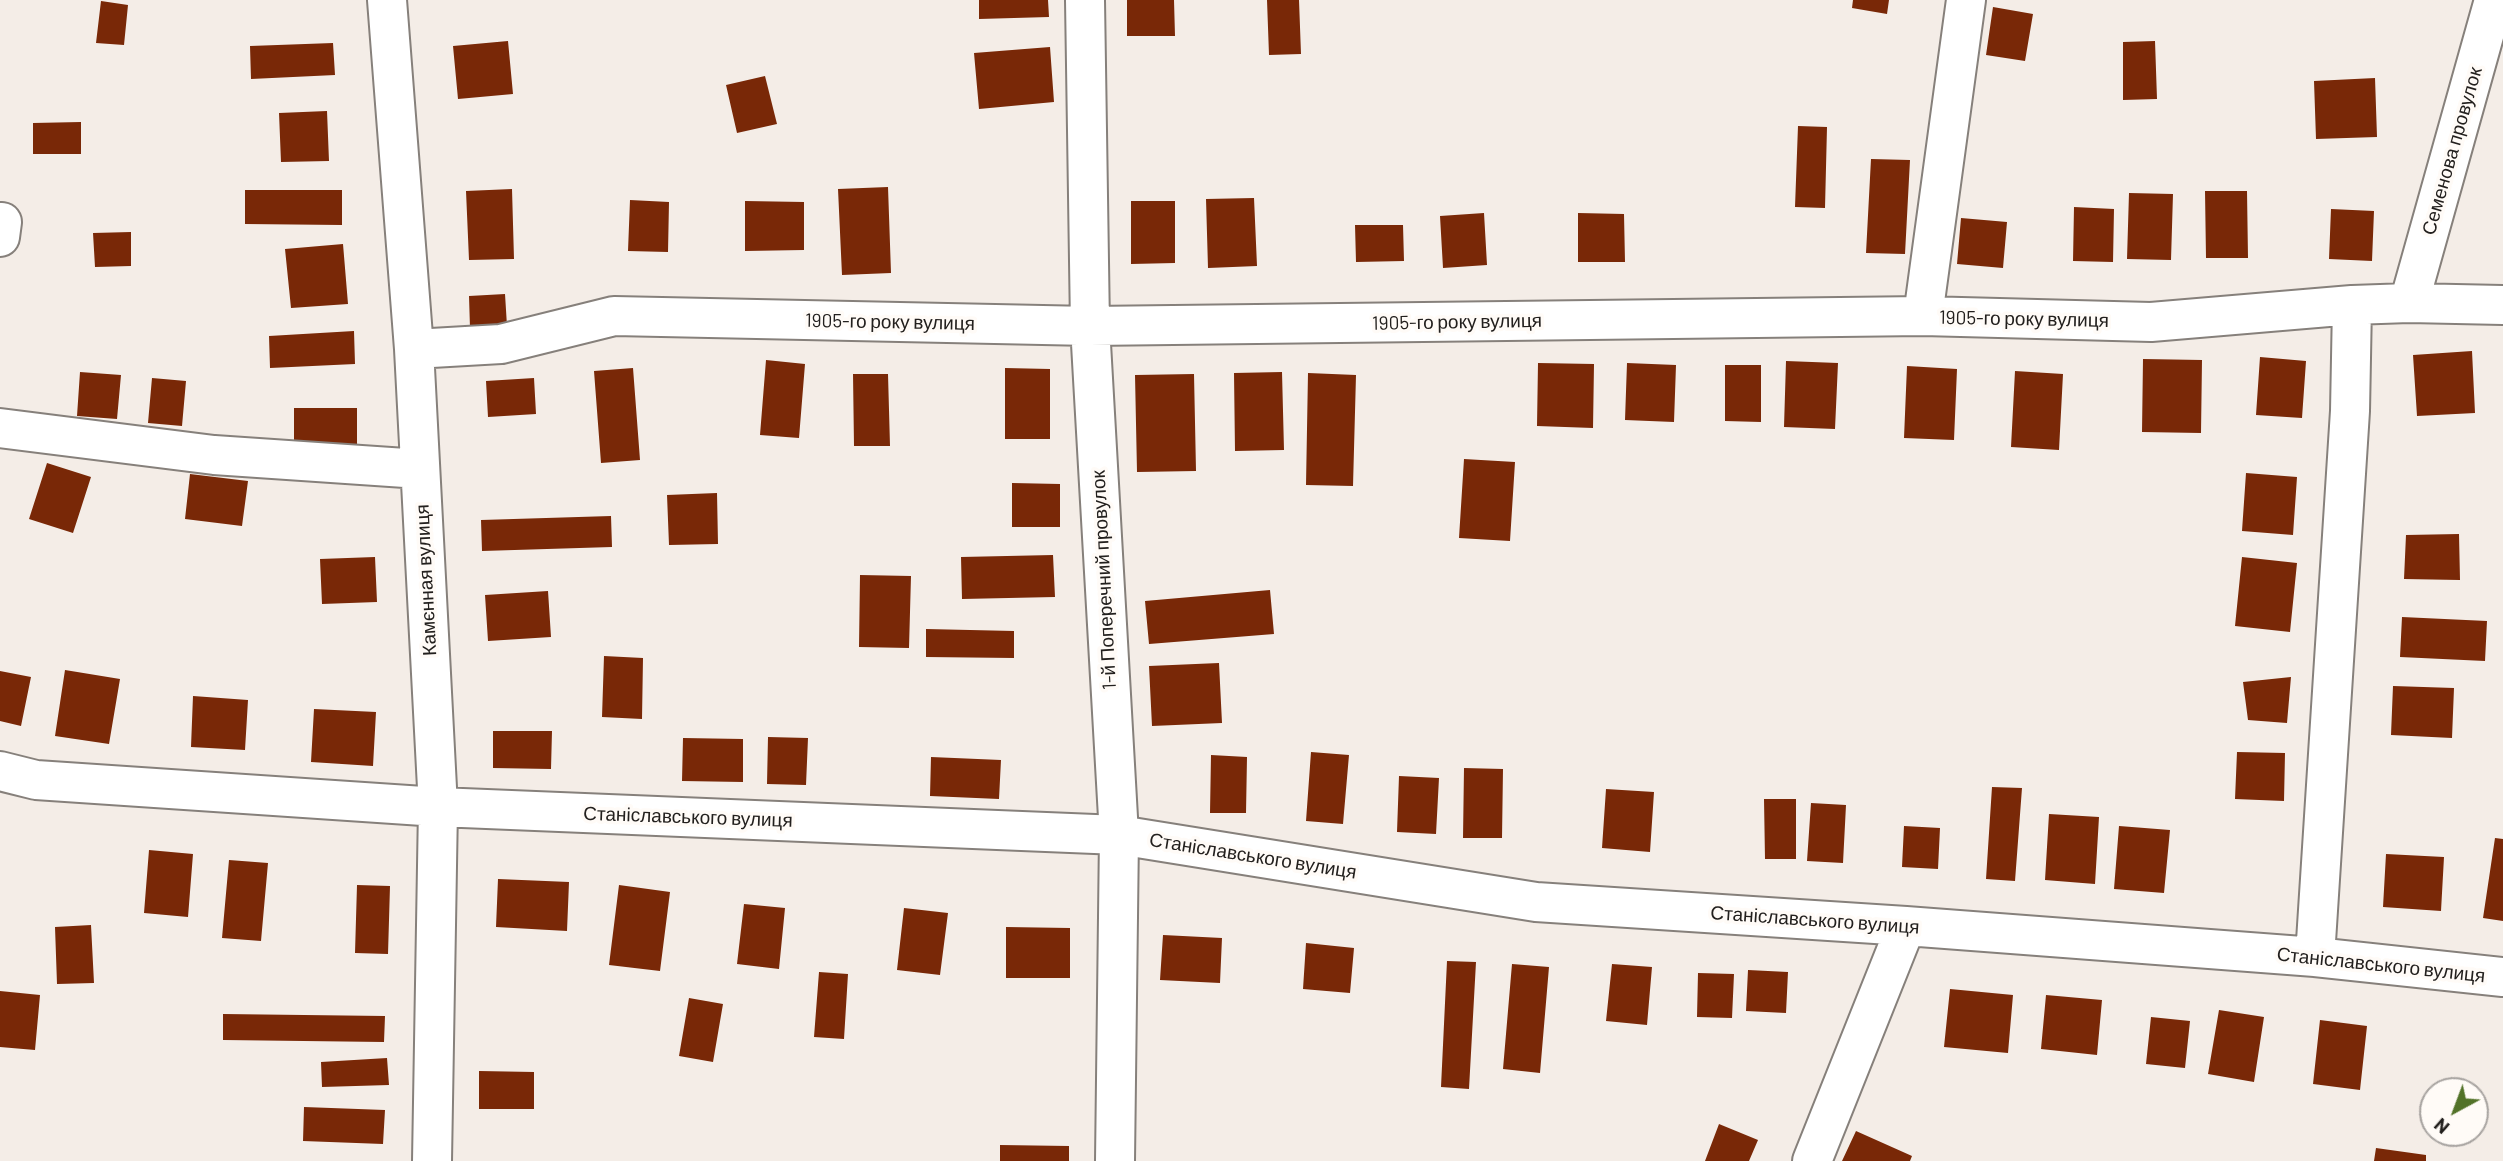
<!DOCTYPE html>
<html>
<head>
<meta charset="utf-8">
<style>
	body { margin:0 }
	#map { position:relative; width:2503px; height:1161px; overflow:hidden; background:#f4ede7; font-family:Barlow,sans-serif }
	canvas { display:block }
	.north { position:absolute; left:2419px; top:1077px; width:70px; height:70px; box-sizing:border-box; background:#fffbf7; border:2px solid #a7a3a0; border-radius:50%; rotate:221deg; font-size:19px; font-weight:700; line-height:28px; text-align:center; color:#23201e }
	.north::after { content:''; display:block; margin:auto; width:24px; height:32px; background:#527228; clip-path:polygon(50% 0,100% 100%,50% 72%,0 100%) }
</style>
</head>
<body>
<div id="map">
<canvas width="2503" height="1161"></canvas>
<div class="north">N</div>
</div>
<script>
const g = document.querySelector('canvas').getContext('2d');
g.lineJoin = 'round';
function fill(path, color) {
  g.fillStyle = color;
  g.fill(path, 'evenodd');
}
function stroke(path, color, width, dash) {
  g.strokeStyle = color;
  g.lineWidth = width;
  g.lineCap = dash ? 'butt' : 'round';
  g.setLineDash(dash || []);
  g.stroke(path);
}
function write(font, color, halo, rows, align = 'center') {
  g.font = font + ' Barlow,sans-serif';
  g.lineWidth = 7;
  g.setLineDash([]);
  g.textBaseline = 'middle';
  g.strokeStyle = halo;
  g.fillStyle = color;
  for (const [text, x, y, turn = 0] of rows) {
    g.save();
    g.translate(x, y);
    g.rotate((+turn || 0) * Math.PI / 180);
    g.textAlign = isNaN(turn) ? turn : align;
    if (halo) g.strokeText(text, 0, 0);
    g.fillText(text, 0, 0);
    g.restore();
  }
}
fill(new Path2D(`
	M 979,0 L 1048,0 L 1049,17 L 979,19 Z
	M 1127,0 L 1174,0 L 1175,36 L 1127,36 Z
	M 1267,0 L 1299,0 L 1301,54 L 1269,55 Z
	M 1853,0 L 1889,0 L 1887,14 L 1852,8 Z
	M 101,1 L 128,5 L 124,45 L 96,43 Z
	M 1993,7 L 2033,14 L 2025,61 L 1986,55 Z
	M 508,41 L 513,94 L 458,99 L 453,46 Z
	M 2155,41 L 2157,99 L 2123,100 L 2123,42 Z
	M 333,43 L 335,75 L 251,79 L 250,46 Z
	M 1050,47 L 1054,102 L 979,109 L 974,53 Z
	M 765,76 L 777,124 L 737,133 L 726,85 Z
	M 2375,78 L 2377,137 L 2316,139 L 2314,81 Z
	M 327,111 L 329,161 L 281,162 L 279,113 Z
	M 81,122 L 81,154 L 33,154 L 33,123 Z
	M 1798,126 L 1827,127 L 1825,208 L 1795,207 Z
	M 1871,159 L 1910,160 L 1905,254 L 1866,253 Z
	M 888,187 L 891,273 L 842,275 L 838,189 Z
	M 512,189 L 514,259 L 469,260 L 466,191 Z
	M 245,190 L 342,190 L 342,225 L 245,224 Z
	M 2205,191 L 2247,191 L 2248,258 L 2206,258 Z
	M 2129,193 L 2173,194 L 2171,260 L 2127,259 Z
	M 1254,198 L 1257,266 L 1208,268 L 1206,199 Z
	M 630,200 L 669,202 L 668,252 L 628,251 Z
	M 745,201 L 804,202 L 804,250 L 745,251 Z
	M 1131,201 L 1175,201 L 1175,263 L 1131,264 Z
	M 2074,207 L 2114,209 L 2113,262 L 2073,261 Z
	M 2331,209 L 2374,211 L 2372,261 L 2329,259 Z
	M 1484,213 L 1487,265 L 1443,268 L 1440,216 Z
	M 1578,213 L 1624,214 L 1625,262 L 1578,262 Z
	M 1961,218 L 2007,222 L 2003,268 L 1957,264 Z
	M 1355,225 L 1403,225 L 1404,261 L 1356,262 Z
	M 131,232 L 131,266 L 95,267 L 93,233 Z
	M 343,244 L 348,304 L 291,308 L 285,249 Z
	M 505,294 L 507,326 L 470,328 L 469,296 Z
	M 354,331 L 355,364 L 270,368 L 269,336 Z
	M 2472,351 L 2475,413 L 2417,416 L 2413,355 Z
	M 2260,357 L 2306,361 L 2302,418 L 2256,415 Z
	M 2143,359 L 2202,360 L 2201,433 L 2142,432 Z
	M 766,360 L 805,364 L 799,438 L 760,435 Z
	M 1786,361 L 1838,363 L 1835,429 L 1784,427 Z
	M 1538,363 L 1594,364 L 1593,428 L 1537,426 Z
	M 1627,363 L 1676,365 L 1674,422 L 1625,420 Z
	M 1725,365 L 1761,365 L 1761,422 L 1725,421 Z
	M 1907,366 L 1957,369 L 1954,440 L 1904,438 Z
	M 633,368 L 640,460 L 601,463 L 594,371 Z
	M 1005,368 L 1050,369 L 1050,439 L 1005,439 Z
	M 2015,371 L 2063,374 L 2059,450 L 2011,447 Z
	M 80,372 L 121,375 L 117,419 L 77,416 Z
	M 1282,372 L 1284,450 L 1235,451 L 1234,373 Z
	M 1308,373 L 1356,375 L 1353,486 L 1306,485 Z
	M 853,374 L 888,374 L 890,446 L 854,446 Z
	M 1194,374 L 1196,471 L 1137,472 L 1135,375 Z
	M 152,378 L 186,381 L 182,426 L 148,423 Z
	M 534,378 L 536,414 L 488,417 L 486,381 Z
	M 294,408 L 357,408 L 357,447 L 294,447 Z
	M 1464,459 L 1515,462 L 1510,541 L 1459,538 Z
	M 47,463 L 91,477 L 73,533 L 29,519 Z
	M 2246,473 L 2297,477 L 2293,535 L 2242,531 Z
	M 190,474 L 248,481 L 242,526 L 185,519 Z
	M 1012,483 L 1060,484 L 1060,527 L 1012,527 Z
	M 717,493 L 718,544 L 669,545 L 667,495 Z
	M 611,516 L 612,547 L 482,551 L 481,520 Z
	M 2459,534 L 2460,580 L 2404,579 L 2406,535 Z
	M 1053,555 L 1055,597 L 962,599 L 961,557 Z
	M 375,557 L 377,602 L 322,604 L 320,559 Z
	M 2242,557 L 2297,563 L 2290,632 L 2235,626 Z
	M 860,575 L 911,576 L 909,648 L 859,647 Z
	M 1270,590 L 1274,634 L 1149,644 L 1145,601 Z
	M 548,591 L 551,637 L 488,641 L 485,595 Z
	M 2402,617 L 2487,621 L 2485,661 L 2400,657 Z
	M 926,629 L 1014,631 L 1014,658 L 926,657 Z
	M 604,656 L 643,658 L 642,719 L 602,717 Z
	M 1219,663 L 1222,723 L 1152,726 L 1149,666 Z
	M 65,670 L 120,679 L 109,744 L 55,736 Z
	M 0,671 L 31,677 L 21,726 L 0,721 Z
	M 2291,677 L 2287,723 L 2248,720 L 2243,682 Z
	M 2393,686 L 2454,688 L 2452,738 L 2391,735 Z
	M 193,696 L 248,700 L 245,750 L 191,747 Z
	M 314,709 L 376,712 L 373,766 L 311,762 Z
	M 493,731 L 552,731 L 551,769 L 493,768 Z
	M 768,737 L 808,738 L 806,785 L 767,784 Z
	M 683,738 L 743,739 L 743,782 L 682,781 Z
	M 1311,752 L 1349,755 L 1343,824 L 1306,821 Z
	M 2237,752 L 2285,753 L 2284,801 L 2235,799 Z
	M 1211,755 L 1247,757 L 1246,813 L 1210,813 Z
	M 931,757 L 1001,760 L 999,799 L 930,796 Z
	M 1464,768 L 1503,769 L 1502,838 L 1463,838 Z
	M 1399,776 L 1439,778 L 1436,834 L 1397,832 Z
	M 1992,787 L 2022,788 L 2015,881 L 1986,879 Z
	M 1606,789 L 1654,792 L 1650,852 L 1602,848 Z
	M 1764,799 L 1796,799 L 1796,859 L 1765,859 Z
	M 1811,803 L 1846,805 L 1843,863 L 1807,861 Z
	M 2049,814 L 2099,817 L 2095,884 L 2045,880 Z
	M 1904,826 L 1940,828 L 1938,869 L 1902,867 Z
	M 2119,826 L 2170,830 L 2164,893 L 2114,889 Z
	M 2495,838 L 2503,839 L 2503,921 L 2483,918 Z
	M 149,850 L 193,854 L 188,917 L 144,913 Z
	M 2386,854 L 2444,857 L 2441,911 L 2383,907 Z
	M 229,860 L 268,863 L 261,941 L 222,938 Z
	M 498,879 L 569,882 L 567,931 L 496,927 Z
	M 357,885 L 390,886 L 388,954 L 355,953 Z
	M 619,885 L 670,892 L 660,971 L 609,965 Z
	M 744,904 L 785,908 L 779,969 L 737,964 Z
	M 904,908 L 948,913 L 940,975 L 897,970 Z
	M 91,925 L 94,983 L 57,984 L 55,927 Z
	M 1006,927 L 1070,928 L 1070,978 L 1006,978 Z
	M 1163,935 L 1222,938 L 1220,983 L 1160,980 Z
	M 1306,943 L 1354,948 L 1350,993 L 1303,989 Z
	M 1447,961 L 1476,962 L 1469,1089 L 1441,1087 Z
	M 1512,964 L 1549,967 L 1540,1073 L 1503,1069 Z
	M 1612,964 L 1652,967 L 1647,1025 L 1606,1021 Z
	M 1748,970 L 1788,972 L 1786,1013 L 1746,1011 Z
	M 819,972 L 848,974 L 844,1039 L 814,1037 Z
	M 1698,973 L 1734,974 L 1732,1018 L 1697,1017 Z
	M 1950,989 L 2013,995 L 2008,1053 L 1944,1047 Z
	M 0,991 L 40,995 L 35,1050 L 0,1047 Z
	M 2046,995 L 2102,1000 L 2097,1055 L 2041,1049 Z
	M 689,998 L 723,1004 L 713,1062 L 679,1056 Z
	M 2219,1010 L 2264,1017 L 2254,1082 L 2208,1074 Z
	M 223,1014 L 385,1016 L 384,1042 L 223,1040 Z
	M 2151,1017 L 2190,1021 L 2185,1068 L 2146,1064 Z
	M 2320,1020 L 2367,1026 L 2360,1090 L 2313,1084 Z
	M 387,1058 L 389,1085 L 322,1087 L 321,1062 Z
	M 479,1071 L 534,1072 L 534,1109 L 479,1109 Z
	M 304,1107 L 385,1110 L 383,1144 L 303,1141 Z
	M 1719,1124 L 1758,1140 L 1749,1161 L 1705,1161 Z
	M 1856,1131 L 1912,1156 L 1910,1161 L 1842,1161 Z
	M 1000,1145 L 1069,1146 L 1069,1161 L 1000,1161 Z
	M 2376,1148 L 2426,1155 L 2426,1161 L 2374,1161 Z`), '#792807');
const minor = new Path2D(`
	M 387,0 L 414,349 L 438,807 L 432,1161
	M 1085,0 L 1090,326 L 1119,835 L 1115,1161
	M 0,237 L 2,222
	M 2409,303 L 2494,0
	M 1923,316 L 1966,0
	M 414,349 L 501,344 L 614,316 L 1090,326 L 1923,316 L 2151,322 L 2352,305 L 2409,303 L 2503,305
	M 0,428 L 214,455 L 420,469
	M 0,771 L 36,780 L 438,807 L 1119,835 L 1536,902 L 1906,926 L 2315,957 L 2503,977
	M 2315,957 L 2350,411 L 2352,305
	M 1812,1161 L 1906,926`);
stroke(minor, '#86807b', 42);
stroke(minor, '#fff', 38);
write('19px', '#23201e', '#fffbf7', [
	["Семенова провулок",2452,151,-74],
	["1905-го року вулиця",2024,319,1],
	["1905-го року вулиця",890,322,1],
	["1905-го року вулиця",1457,322,-1],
	["Камєнная вулиця",426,580,-93],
	["1-й Поперечний провулок",1104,580,-93],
	["Станіславського вулиця",688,817,2],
	["Станіславського вулиця",1253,856,9],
	["Станіславського вулиця",1815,920,4],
	["Станіславського вулиця",2381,965,6]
]);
</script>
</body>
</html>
